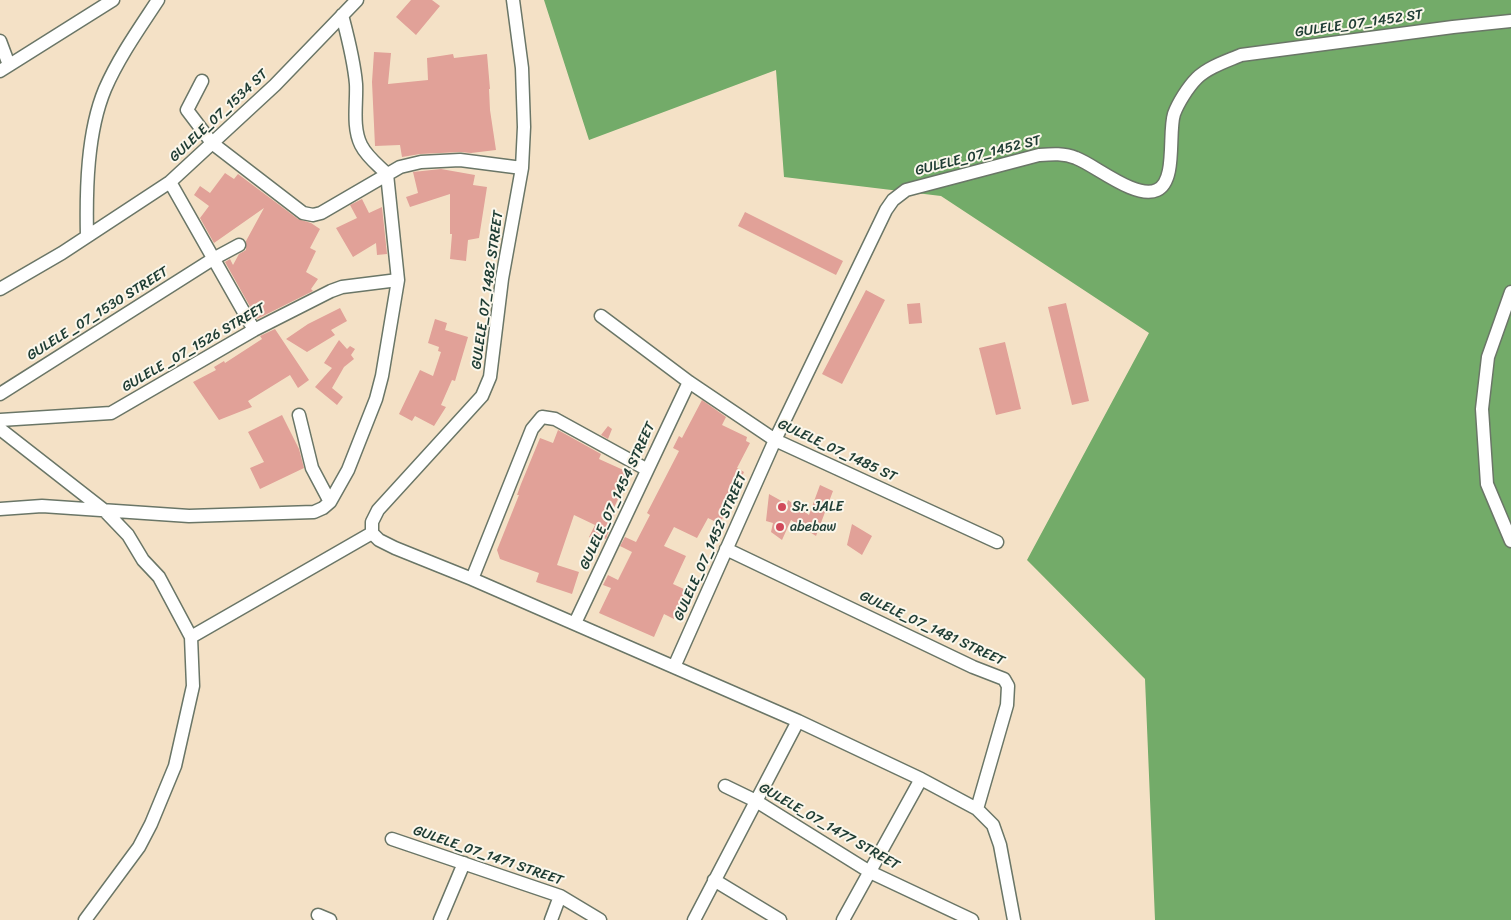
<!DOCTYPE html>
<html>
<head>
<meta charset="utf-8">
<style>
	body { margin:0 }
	canvas { display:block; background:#f4e1c6 }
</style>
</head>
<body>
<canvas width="1511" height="920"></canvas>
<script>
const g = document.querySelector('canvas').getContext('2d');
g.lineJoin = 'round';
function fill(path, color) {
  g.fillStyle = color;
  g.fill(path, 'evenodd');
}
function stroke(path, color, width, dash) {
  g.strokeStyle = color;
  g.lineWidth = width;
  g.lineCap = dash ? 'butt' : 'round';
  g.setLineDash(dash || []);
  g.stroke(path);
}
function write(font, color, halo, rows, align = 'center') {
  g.font = font + ' Sriracha,sans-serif';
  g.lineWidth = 4;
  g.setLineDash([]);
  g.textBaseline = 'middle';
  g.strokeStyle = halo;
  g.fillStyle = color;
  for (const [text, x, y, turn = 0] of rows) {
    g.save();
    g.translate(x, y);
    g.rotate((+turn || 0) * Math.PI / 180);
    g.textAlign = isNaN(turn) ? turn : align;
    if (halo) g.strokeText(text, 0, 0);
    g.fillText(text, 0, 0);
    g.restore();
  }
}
fill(new Path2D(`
	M 544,0 L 1511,0 L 1511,920 L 1155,920 L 1145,679 L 1027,560 L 1149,333 L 941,196 L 784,177 L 776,70 L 589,140 Z`), '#73ab69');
fill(new Path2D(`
	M 411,0 L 432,0 L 440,6 L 416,35 L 396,17 Z
	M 374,52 L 391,53 L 388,84 L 428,80 L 427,58 L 453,54 L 454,58 L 487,54 L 490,89 L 489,89 L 490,110 L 496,150 L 471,153 L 460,152 L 420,154 L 402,157 L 400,145 L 375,146 L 372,82 Z
	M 441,169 L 475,175 L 473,185 L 487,187 L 479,238 L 468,240 L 466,261 L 450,259 L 452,234 L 450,234 L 450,194 L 410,207 L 406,197 L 418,193 L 413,172 Z
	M 225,173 L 234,179 L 238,174 L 298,219 L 311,223 L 320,229 L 310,248 L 316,251 L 306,272 L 318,279 L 311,289 L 313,291 L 257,319 L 225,262 L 230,259 L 233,265 L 239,254 L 246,250 L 246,241 L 264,208 L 214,243 L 200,218 L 209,206 L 194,195 L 200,186 L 210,193 Z
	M 362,199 L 369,213 L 382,207 L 387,254 L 377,255 L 376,243 L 353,257 L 336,228 L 357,218 L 350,205 Z
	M 745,212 L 843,261 L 836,275 L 738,226 Z
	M 866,290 L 885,300 L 842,384 L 822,374 Z
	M 920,303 L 922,323 L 909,324 L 907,304 Z
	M 1066,303 L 1089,401 L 1072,405 L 1048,307 Z
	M 340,308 L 347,321 L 331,330 L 335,335 L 307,352 L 286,339 L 308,324 Z
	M 435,319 L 447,323 L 445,330 L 468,337 L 455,381 L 452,380 L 441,405 L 446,407 L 434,426 L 415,416 L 412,421 L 399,414 L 420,370 L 433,376 L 441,352 L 438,351 L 439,347 L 428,343 Z
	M 275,329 L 309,380 L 298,388 L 290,375 L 248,401 L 252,407 L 219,420 L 193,382 L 216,370 L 214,367 L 224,361 L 225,363 L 262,339 L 260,336 Z
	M 339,340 L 347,349 L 350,346 L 355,349 L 351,355 L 354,359 L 344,367 L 332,388 L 343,397 L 337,405 L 315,387 L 332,368 L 324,363 Z
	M 1005,342 L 1021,409 L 996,415 L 979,348 Z
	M 702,400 L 726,417 L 722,425 L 747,437 L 746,441 L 750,443 L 737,468 L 744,472 L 720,524 L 708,518 L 697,538 L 674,527 L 664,546 L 686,556 L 673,584 L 686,590 L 674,619 L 664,614 L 654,637 L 599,613 L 611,588 L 603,585 L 608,575 L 618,580 L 632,552 L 620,546 L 625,537 L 636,542 L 650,515 L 647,513 L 679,451 L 673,448 L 679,436 L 682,438 Z
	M 282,415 L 299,449 L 304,468 L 260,489 L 250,468 L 264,462 L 248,432 Z
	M 608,426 L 612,429 L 608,439 L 601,435 Z
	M 558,430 L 601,454 L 599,459 L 630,473 L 612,512 L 615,513 L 606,539 L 603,538 L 600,542 L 589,537 L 595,525 L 574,515 L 557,565 L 579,572 L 572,594 L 536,582 L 539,573 L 500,559 L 497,550 L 519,495 L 517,495 L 521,484 L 540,438 L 553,443 Z
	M 820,485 L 833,491 L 816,536 L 791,520 L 782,540 L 771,532 L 773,523 L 766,521 L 769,494 L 787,504 L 788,500 L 809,515 Z
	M 852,524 L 872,536 L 862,555 L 847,545 Z`), '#e1a198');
const street = new Path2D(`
	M 0,41 L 9,65
	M 0,71 L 113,0
	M 202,81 L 187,110 L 212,143 L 303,213 L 313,215 L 321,213 L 400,167 L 421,162 L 460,160 L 522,168
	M 170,182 L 254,330
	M 87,236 C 86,190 87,132 105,89 C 119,57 139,29 158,0
	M 0,289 L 62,253 L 170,182 L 275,85 L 357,0
	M 1511,292 L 1488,357 L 1482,409 L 1487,484 L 1511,541
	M 601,316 L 689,382 L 775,440 L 997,542
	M 0,394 L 213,259 L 239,245
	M 299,415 L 312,468 L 330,502
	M 0,420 L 111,413 L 254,330 L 331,291 L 342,287 L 398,280
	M 0,429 L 105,511 L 128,535 L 143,560 L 159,577 L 191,637 L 193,686 L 175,766 L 151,824 L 139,847 L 85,920
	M 0,509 L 42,506 L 189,516 L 314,512 L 323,508 L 330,502 L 348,470 L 376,399 L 382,376 L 398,280 L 387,174 C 378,165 367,157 361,145 C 352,127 357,103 356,84 C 354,60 348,38 342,15
	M 372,533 L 379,540 L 395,548 L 472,579 L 798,721 L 921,779 L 977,809 L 993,825 L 1000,845 L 1014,920
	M 372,533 L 372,522 L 378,510 L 482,396 L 490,377 L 502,279 L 522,168 L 524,127 L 522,68 L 513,0
	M 726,549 L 973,667 L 1004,679 L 1008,686 L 1007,705 L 977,809
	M 472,579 L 532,429 L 542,417 L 555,419 L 646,469
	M 575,623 L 689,382
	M 191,637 L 372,533
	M 674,667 L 775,440 L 886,210 L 893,200 L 906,190 L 1039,155 C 1052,154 1064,153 1076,158 C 1095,165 1136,200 1157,190 C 1177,181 1168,133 1174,114 C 1178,103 1188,87 1197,78 C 1208,67 1227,61 1241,55 L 1453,27 L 1511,21
	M 725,786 L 756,801 L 870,872 L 972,920
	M 392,839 L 560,896 L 600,920
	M 714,880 L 780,920
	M 318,915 L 330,920
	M 440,920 L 464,863
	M 551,920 L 560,896
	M 694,920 L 798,721
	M 843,920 L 921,779`);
stroke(street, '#6a7667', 15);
stroke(street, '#fff', 12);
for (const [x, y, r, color] of [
	[782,507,5,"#d1495b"],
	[780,527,5,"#d1495b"]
]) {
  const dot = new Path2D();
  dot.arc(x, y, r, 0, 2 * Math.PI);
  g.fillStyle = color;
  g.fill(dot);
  stroke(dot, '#fbf7ec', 2);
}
write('14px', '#1f3d34', '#fbf7ec', [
	["GULELE_07_1452 ST",1359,24,-8],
	["GULELE_07_1534 ST",219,116,-43],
	["GULELE_07_1452 ST",978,156,-14],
	["GULELE_07_1482 STREET",488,290,-82],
	["GULELE _07_1530 STREET",98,314,-32],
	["GULELE _07_1526 STREET",194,348,-30],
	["GULELE_07_1485 ST",837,451,25],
	["GULELE_07_1454 STREET",618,496,-65],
	["GULELE_07_1452 STREET",711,547,-66],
	["GULELE_07_1481 STREET",932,629,25],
	["GULELE_07_1477 STREET",829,827,30],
	["GULELE_07_1471 STREET",488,856,19]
]);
write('14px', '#1f3d34', '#fbf7ec', [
	["Sr. JALE",792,507],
	["abebaw",790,527]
], 'left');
</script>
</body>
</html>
